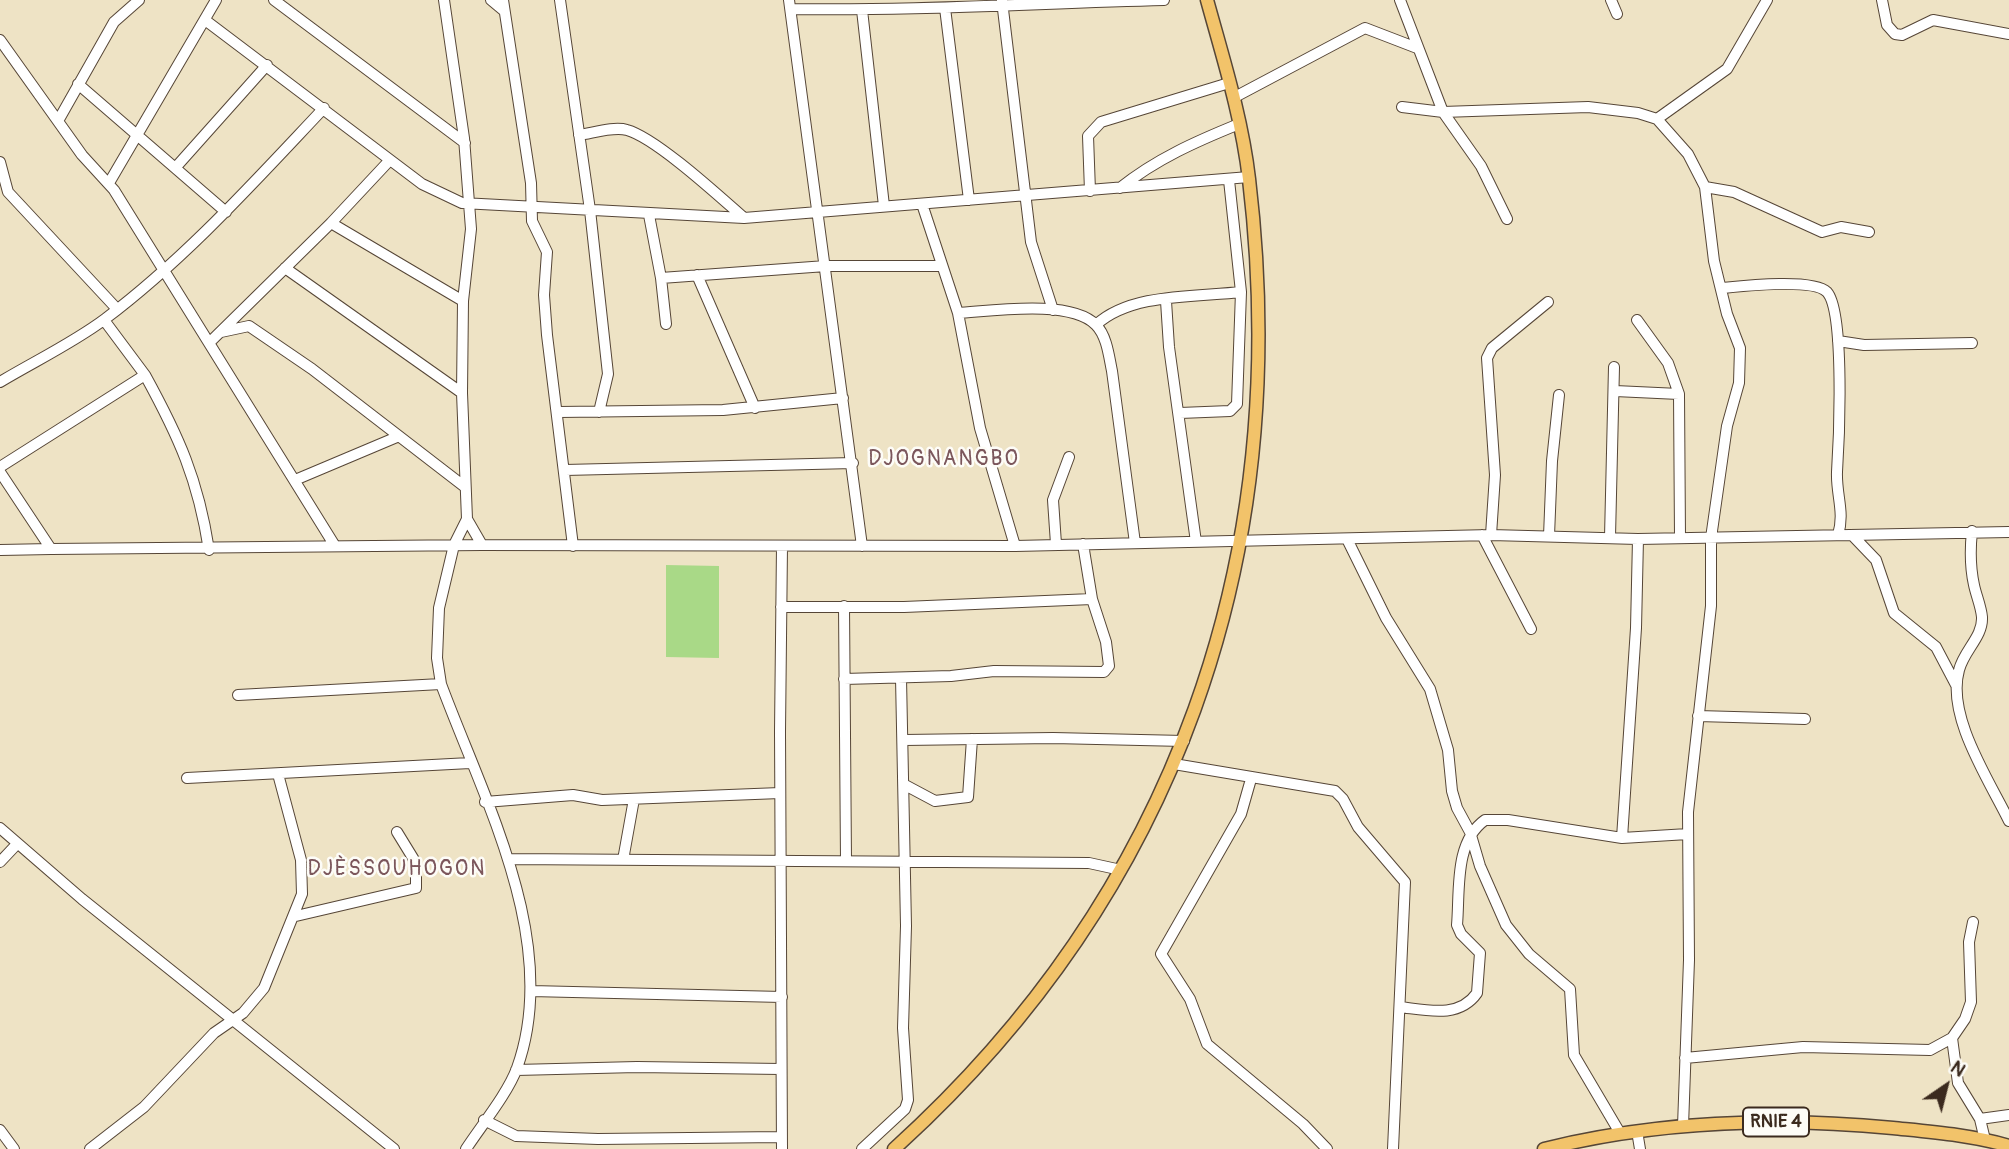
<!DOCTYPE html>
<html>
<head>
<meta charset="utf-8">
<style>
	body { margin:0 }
	#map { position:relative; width:2009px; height:1149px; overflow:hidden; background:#eee3c5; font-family:Pangolin,sans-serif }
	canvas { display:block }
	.north { position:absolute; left:1911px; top:1051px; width:70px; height:70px; -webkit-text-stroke:5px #fdfcf7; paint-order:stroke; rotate:35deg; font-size:19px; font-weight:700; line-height:28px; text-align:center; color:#3b2a1e }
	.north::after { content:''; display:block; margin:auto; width:24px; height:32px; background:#3b2a1e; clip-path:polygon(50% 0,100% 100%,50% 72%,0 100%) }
</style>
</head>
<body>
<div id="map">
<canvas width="2009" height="1149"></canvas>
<div class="north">N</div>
</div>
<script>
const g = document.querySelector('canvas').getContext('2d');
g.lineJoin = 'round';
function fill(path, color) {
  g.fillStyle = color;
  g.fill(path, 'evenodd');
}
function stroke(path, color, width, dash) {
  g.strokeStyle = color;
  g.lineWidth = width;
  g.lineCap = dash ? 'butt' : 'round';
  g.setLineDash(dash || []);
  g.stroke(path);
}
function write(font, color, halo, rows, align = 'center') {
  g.font = font + ' Pangolin,sans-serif';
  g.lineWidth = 5;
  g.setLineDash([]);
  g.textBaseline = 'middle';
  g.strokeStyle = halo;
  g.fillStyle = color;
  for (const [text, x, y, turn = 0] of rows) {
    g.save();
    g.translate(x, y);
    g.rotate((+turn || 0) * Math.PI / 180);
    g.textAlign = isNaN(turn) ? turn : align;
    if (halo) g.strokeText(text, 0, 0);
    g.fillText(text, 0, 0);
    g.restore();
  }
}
fill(new Path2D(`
	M 666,565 L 719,566 L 719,658 L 666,657 Z`), '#a9d987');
const minor = new Path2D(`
	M 274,0 L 465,143
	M 444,0 L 464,138 L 471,229 L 463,301 L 462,393 L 467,519 L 454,545 L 439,608 L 437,658 L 441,684 C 484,800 562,943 517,1068 C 508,1093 481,1126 466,1149
	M 491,0 L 503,10
	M 503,0 L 531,183 L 532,221 L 547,252 L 544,295 L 547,335 L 573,546
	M 560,0 L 590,210 L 608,374 L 599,412
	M 789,0 L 862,546
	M 1400,0 L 1443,112 L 1588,107 L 1638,113 L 1657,119 L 1727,69 L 1767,0
	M 1611,0 L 1617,14
	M 1882,0 L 1887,25 L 1895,34 L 1902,35 L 1933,20 L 2009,34
	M 1002,1 L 1031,242 L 1053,310
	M 945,8 L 969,200
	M 791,9 C 915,11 1039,3 1164,0
	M 862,10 L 884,206
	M 205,20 L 422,184 L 462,203 L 744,218 L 1249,177
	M 0,40 L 82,155 L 114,190 L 335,546
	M 78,84 L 226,212
	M 1233,98 L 1365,28 L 1417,48
	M 1402,107 L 1443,112 L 1481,166 L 1507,219
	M 1657,119 L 1688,154 L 1705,187 L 1714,261 L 1727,314 L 1740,348 L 1739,383 L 1727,426 L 1711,538 L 1711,606 L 1688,812 L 1689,960 L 1683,1126
	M 58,121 L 114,22 L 139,0
	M 579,135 C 593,133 614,126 627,130 C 656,138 720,197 744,218
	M 0,162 L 8,192 L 117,309
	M 176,167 L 267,65
	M 109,183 L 216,0
	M 1705,187 L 1734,192 L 1822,232 L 1841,227 L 1869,232
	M 1120,188 C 1156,159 1197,141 1239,124
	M 1090,191 L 1088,136 L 1101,122 L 1229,83
	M 922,204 L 958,313 L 980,428 L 1015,546
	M 649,215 L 661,278 L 666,324
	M 331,223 L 463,301
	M 285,268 L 462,393
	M 697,275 L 755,408
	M 661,278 L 826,266 L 940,266
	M 1722,288 C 1742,286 1813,278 1827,292 C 1845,312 1839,442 1837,472 C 1836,495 1845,512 1838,535
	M 1166,301 L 1169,347 L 1196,542
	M 958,313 C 992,311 1071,299 1096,325 C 1107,336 1109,357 1112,371 L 1135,543
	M 1637,320 L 1668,363 L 1679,394 L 1680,537
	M 1096,325 C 1130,293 1196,297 1241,292
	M 221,332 L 249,326 L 312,369 L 465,487
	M 1838,341 L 1864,345 L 1972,343
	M 209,343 L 331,223 L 389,161
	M 145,375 C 179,437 198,479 209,550
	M 0,382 C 35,361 73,343 105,319 C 186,258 255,181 324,108
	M 1615,391 L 1679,394
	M 559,412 L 723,410 L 843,398
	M 1180,413 L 1230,411 L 1237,404 L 1241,292 L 1229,180
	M 0,467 L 145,375 L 104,320
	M 565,470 L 853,463
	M 0,472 L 51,549 L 482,545 L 1015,546 L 1491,535 L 1638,539 L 2009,532
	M 295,480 L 397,437
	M 467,519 L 482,545
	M 1972,531 C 1970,550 1970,567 1974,585 C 1976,595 1981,606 1982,617 C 1983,637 1964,650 1959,670 C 1946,716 1989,780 2009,821
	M 1482,535 L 1531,629
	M 1491,535 L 1495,475 L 1487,358 L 1492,348 L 1548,302
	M 1852,535 L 1876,560 L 1894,613 L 1936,647 L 1956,685
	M 1549,536 L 1552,461 L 1559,395
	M 1610,537 L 1614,367
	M 1347,539 L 1386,618 L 1430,689 L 1448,750 L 1452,791 L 1457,808 L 1470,832 L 1480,866 L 1506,925 L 1529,954 L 1570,989 L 1574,1055 L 1620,1133
	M 1056,544 L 1053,500 L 1069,457
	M 0,550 L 51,549
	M 844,606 L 846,861
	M 781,607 L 904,607 L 1092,599
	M 844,679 L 951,676 L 994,671 L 1104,672 L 1109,666 L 1106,642 L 1092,599 L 1083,544
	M 238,695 L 441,684
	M 1698,716 L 1805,719
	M 904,740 L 1053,738 L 1184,741
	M 1174,764 L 1335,791 L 1343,799 L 1358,827 L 1405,882 L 1393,1149
	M 187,778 L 470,763
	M 1251,779 L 1241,814 L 1161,954 L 1190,999 L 1207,1044 L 1303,1124 L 1327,1149
	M 905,785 L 935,801 L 968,797 L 972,739
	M 485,802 L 573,795 L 602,800 L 780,793
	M 0,828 L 82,899 L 394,1149
	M 1622,838 L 1636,628 L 1638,539
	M 509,859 L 1089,863 L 1121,870
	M 623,860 L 634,799
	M 0,862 L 17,844
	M 296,916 L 416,888 L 416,863 L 397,832
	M 531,991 L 782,997
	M 1400,1007 C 1426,1010 1459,1019 1477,993 L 1480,953 L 1461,934 L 1457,925 C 1460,890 1454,842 1485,820 L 1508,820 L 1622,838 L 1688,834
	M 1952,1038 L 1958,1083 L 1980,1119 L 1985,1140
	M 1685,1058 L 1803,1047 L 1930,1050 L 1952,1038 L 1965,1019 L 1971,1002 L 1969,942 L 1973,922
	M 516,1070 L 637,1067 L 781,1069
	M 1980,1119 L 2009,1115
	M 484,1120 L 516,1136 L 598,1139 L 781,1137
	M 0,1130 L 14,1149
	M 1637,1131 L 1640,1149
	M 90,1149 L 144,1107 L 214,1033 L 243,1013 L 264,988 L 302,894 L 301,860 L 278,774
	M 782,1149 L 780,731 L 782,546
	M 862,1149 L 905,1109 L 908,1100 L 903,1028 L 906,926 L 901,678`);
const major = new Path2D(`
	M 894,1149 C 1177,893 1294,556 1249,179 C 1242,118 1223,58 1207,0
	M 1544,1149 C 1658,1121 1776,1117 1893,1128 C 1932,1132 1971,1135 2009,1146`);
stroke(minor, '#564637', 12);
stroke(major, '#564637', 15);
stroke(minor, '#fff', 10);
stroke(major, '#f2c36a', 12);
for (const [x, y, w] of [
	[1776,1122,66]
]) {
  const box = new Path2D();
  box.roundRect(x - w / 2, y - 14.5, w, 29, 5);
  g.fillStyle = '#fdfcf7';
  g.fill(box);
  stroke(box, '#3b2a1e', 2);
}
write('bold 18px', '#3b2a1e', null, [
	["RNIE 4",1776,1122]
]);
g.letterSpacing = '2px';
write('21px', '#7b565b', '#fdfcf7', [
	["DJOGNANGBO",944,460],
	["DJÈSSOUHOGON",397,870]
]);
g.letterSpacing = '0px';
</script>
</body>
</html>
